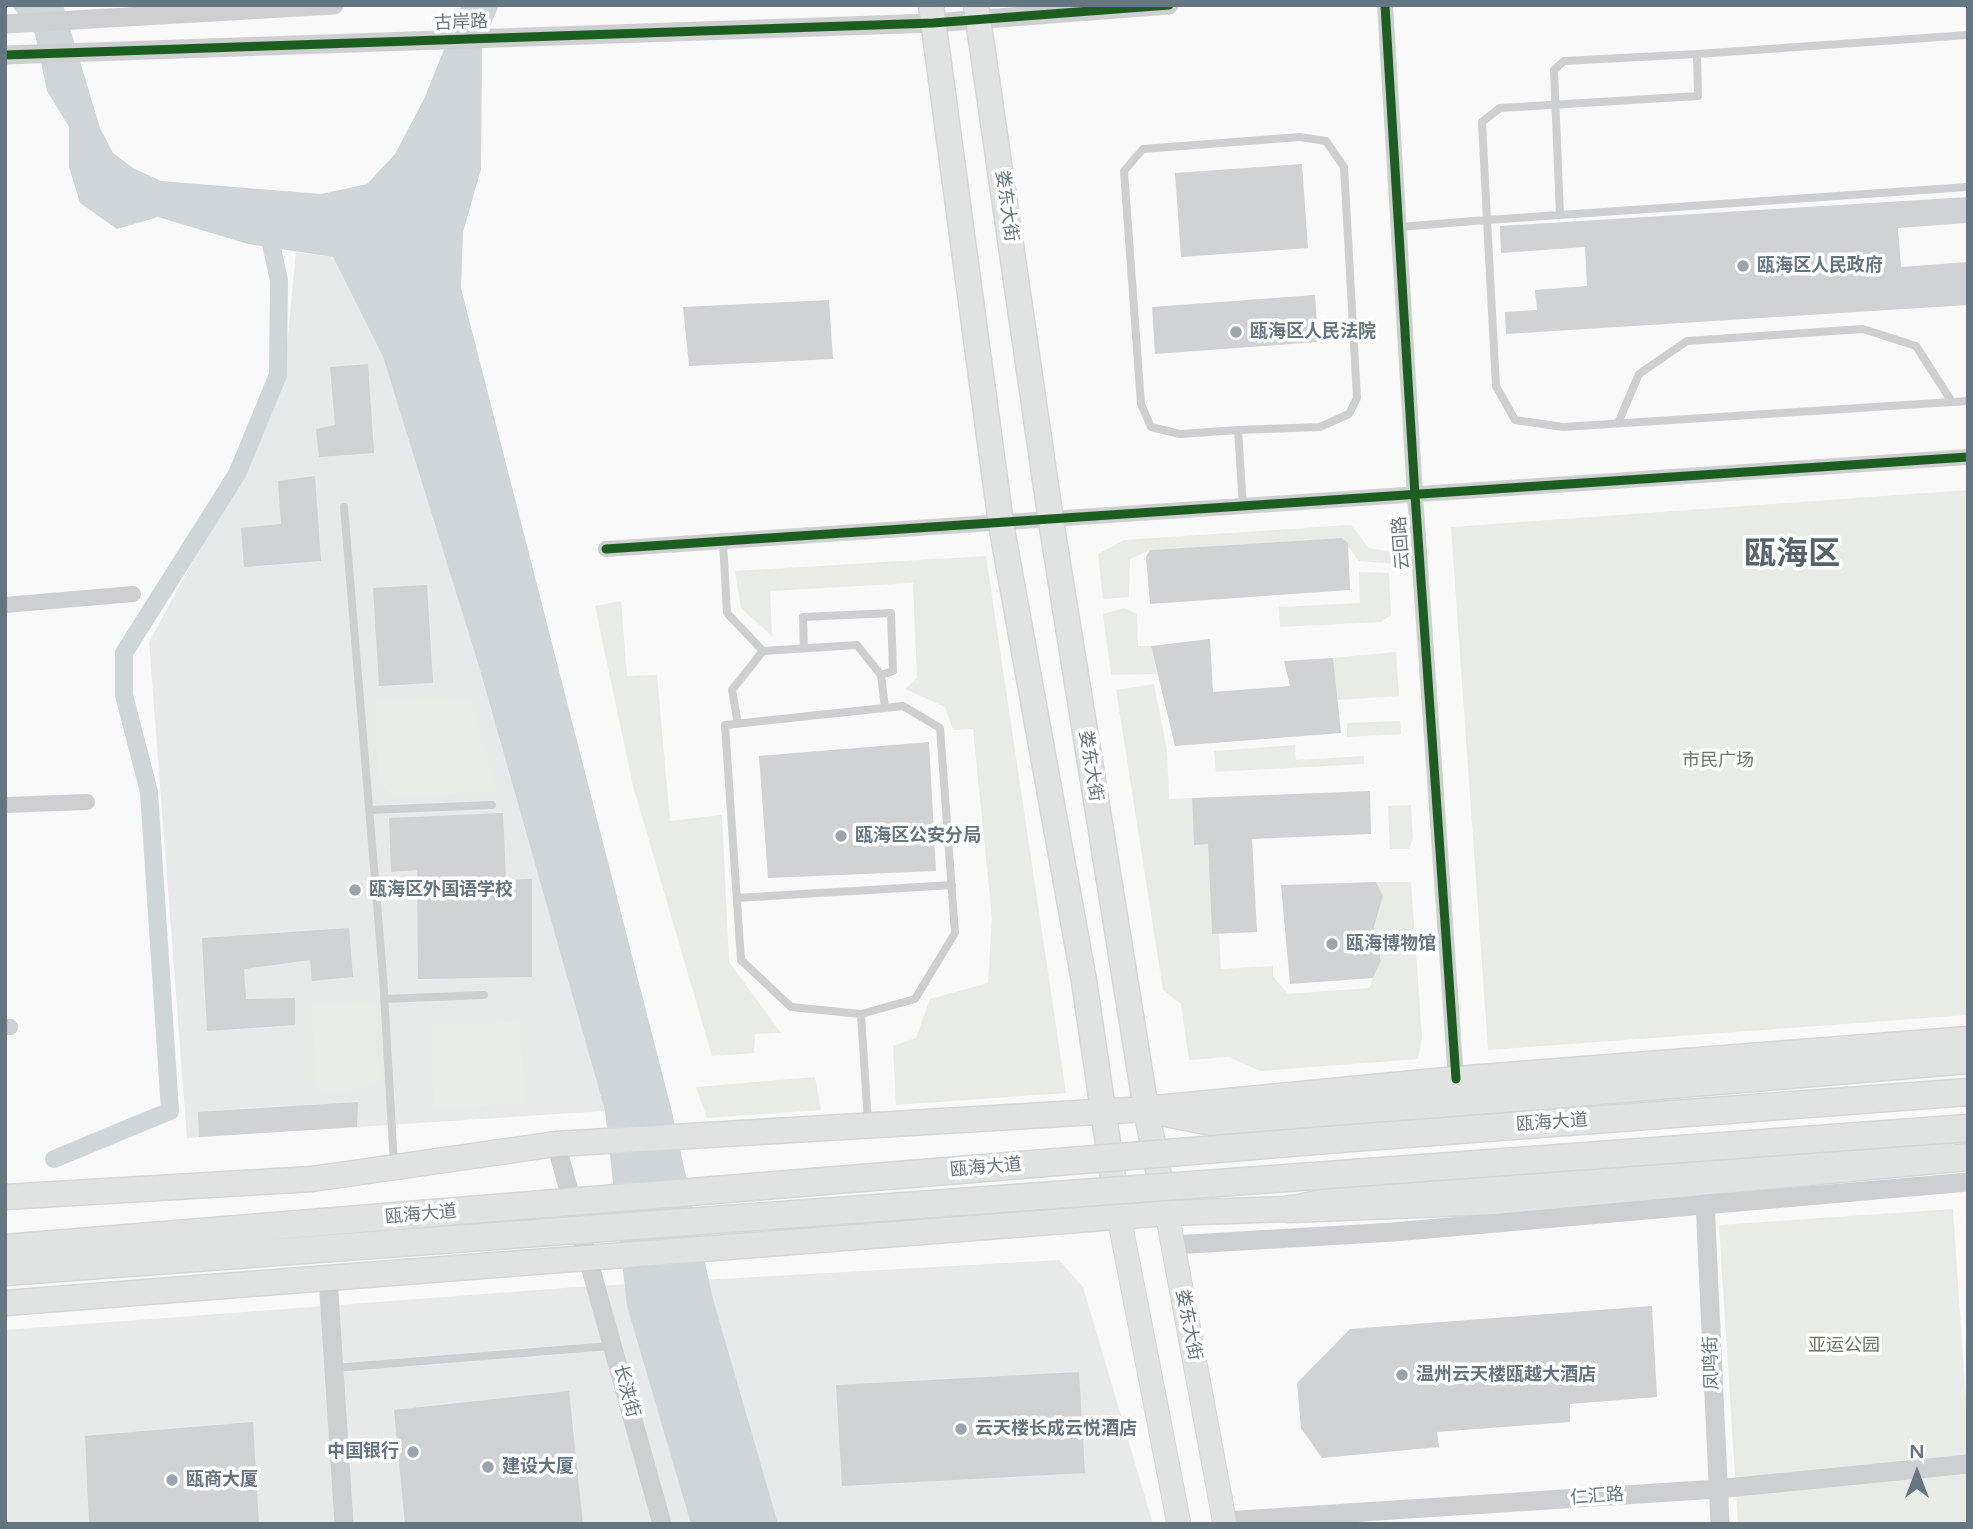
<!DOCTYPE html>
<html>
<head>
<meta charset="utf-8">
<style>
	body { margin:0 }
	#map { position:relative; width:1973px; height:1529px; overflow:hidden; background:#f9f9f9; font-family:"Varela Round",sans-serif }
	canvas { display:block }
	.frame { position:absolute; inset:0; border:7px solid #657683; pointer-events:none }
	.north { position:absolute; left:1882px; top:1438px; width:70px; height:70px; -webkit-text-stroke:5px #fff; paint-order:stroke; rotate:0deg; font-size:19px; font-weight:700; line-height:28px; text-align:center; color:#657683 }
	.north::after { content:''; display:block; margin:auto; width:24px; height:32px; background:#657683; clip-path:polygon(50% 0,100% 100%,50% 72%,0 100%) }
</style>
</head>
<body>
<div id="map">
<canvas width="1973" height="1529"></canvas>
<div class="frame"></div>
<div class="north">N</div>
</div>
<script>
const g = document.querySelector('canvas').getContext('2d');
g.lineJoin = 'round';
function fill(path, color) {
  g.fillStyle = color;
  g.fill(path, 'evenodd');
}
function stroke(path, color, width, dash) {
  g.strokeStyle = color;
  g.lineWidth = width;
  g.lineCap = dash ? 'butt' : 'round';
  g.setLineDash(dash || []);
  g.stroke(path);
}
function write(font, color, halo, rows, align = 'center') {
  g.font = font + ' "Varela Round","Noto Sans SC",sans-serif';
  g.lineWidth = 7;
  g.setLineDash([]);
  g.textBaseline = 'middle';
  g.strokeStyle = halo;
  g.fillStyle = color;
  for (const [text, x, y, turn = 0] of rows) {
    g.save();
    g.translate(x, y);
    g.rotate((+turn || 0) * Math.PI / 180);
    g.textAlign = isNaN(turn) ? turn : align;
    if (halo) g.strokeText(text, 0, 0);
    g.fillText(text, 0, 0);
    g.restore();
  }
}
fill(new Path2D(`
	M 296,252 L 333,257 L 383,357 L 480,670 L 605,1111 L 187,1138 L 149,642 L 249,458 L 283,386 Z
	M 1059,1260 L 1083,1287 L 1153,1524 L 5,1524 L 5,1330 L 577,1287 Z`), '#e8e9e9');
fill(new Path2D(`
	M 1968,490 L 1968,1015 L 1488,1050 L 1451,527 Z
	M 1351,525 L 1369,548 L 1391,552 L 1393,564 L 1359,561 L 1342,538 L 1150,550 L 1130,559 L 1129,597 L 1103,599 L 1098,554 L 1124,540 Z
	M 986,556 L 1066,1093 L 896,1105 L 893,1046 L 916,1038 L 930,999 L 988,983 L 992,918 L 973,729 L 953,730 L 945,707 L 905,689 L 917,678 L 913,583 L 770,591 L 772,636 L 741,608 L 735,571 Z
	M 1359,572 L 1389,573 L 1391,615 L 1381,622 L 1280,627 L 1279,607 L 1360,603 Z
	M 621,601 L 627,676 L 657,675 L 670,821 L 722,815 L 729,962 L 781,1033 L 755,1034 L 754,1053 L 712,1056 L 633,786 L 595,606 Z
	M 1124,608 L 1137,614 L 1138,646 L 1151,646 L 1157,674 L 1111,675 L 1103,614 Z
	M 1396,652 L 1399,696 L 1337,700 L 1333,658 Z
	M 1154,684 L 1167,749 L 1169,799 L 1192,798 L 1194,844 L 1208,844 L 1212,934 L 1219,934 L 1221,969 L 1273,966 L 1273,976 L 1288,994 L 1369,988 L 1381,961 L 1374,927 L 1383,896 L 1375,882 L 1411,882 L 1422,1038 L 1418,1059 L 1260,1071 L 1229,1057 L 1189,1060 L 1181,1004 L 1163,990 L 1116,690 Z
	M 470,698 L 498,793 L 390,796 L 378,777 L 374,701 Z
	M 1400,721 L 1401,734 L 1347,737 L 1347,723 Z
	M 1295,745 L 1296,760 L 1364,756 L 1364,764 L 1216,772 L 1214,751 Z
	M 1411,805 L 1413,838 L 1409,849 L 1390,849 L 1388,806 Z
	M 375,1002 L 381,1078 L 352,1092 L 317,1091 L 311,1006 Z
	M 520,1021 L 525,1104 L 434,1109 L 431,1025 Z
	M 815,1077 L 821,1110 L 707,1118 L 696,1087 Z
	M 1953,1209 L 1968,1431 L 1968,1524 L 1738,1524 L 1719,1225 Z`), '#e8ebe6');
fill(new Path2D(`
	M 11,5 L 63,5 L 100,128 L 113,153 L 133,168 L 161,181 L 321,194 L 367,184 L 395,154 L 424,99 L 462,5 L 499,5 L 482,45 L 481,169 L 463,232 L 461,288 L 671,1108 L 713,1299 L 778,1524 L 691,1524 L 627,1306 L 605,1111 L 480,670 L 383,357 L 333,257 L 248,244 L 158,217 L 117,229 L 80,203 L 69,167 L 69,127 L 47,91 L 35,34 Z`), '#ced6d9');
stroke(new Path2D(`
	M 54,1159 L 170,1111 L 149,792 L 124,695 L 124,653 L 237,474 L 278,375 L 279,280 L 267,226`), '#ced6d9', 18);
fill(new Path2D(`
	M 1302,164 L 1308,248 L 1181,257 L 1175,173 Z
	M 1968,197 L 1968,223 L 1898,228 L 1901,267 L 1968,262 L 1968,305 L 1506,334 L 1505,312 L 1537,310 L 1535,290 L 1587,286 L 1585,247 L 1501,253 L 1500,226 Z
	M 1315,295 L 1318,342 L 1155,354 L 1152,307 Z
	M 829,300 L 833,359 L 689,366 L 683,307 Z
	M 368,364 L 374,453 L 319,457 L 316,429 L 335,425 L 330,367 Z
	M 315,476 L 321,561 L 244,567 L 241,528 L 281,524 L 278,481 Z
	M 1342,538 L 1348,543 L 1350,590 L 1150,604 L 1146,557 L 1150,550 Z
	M 427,585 L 433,683 L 379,686 L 373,588 Z
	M 1210,639 L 1213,692 L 1290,686 L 1284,661 L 1333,658 L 1341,733 L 1175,746 L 1151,646 Z
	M 929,742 L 936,871 L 768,878 L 759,756 Z
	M 1370,791 L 1371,834 L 1252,839 L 1257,932 L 1212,934 L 1208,844 L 1194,845 L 1192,798 Z
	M 503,813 L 506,880 L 532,879 L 532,977 L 418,979 L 417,870 L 391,872 L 389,818 Z
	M 1376,882 L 1383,896 L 1374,927 L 1381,961 L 1373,978 L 1290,984 L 1281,885 Z
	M 349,928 L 353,977 L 312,981 L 310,960 L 244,969 L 246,999 L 295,998 L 295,1025 L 207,1031 L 202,938 Z
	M 358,1102 L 357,1127 L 199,1137 L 198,1112 Z
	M 1652,1306 L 1657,1397 L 1570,1404 L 1570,1422 L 1437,1432 L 1439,1447 L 1322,1458 L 1301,1428 L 1297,1383 L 1350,1329 Z
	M 1079,1372 L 1085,1473 L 842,1486 L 836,1385 Z
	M 569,1391 L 583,1524 L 405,1524 L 394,1410 Z
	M 253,1422 L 259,1524 L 89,1524 L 85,1436 Z`), '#d0d2d3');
const secondary = new Path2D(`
	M 1167,1213 L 1225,1524
	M 1119,1217 L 1179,1524`);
const primary = new Path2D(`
	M 931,5 L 1001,524 L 1084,981 L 1118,1211
	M 976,5 L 1051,521 L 1146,1109 L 1165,1206
	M 5,1197 L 312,1179 L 556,1144 L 1146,1109 L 1456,1079 L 1968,1039
	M 5,1303 L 1167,1213 L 1290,1209 L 1377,1190 L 1943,1147`);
const trunk = new Path2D(`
	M 1146,1109 L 1217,1123 L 1968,1060
	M 1290,1209 L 1494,1201 L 1968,1157`);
stroke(secondary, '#d5d6d7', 25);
stroke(primary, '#d5d6d7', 27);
stroke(trunk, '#d5d6d6', 29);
stroke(new Path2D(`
	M 1968,35 L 1697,54 L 1698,96 L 1500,108 L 1482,122 L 1487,220 L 1968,187
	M 1560,215 L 1554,70 L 1564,61 L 1697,54
	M 1399,227 L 1487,220 L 1496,386 L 1515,420 L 1563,427 L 1968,401
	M 1618,423 L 1639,374 L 1687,341 L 1863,329 L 1916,346 L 1952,402
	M 1238,430 L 1180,434 L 1151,427 L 1141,404 L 1124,171 L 1143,149 L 1300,137 L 1326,141 L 1344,167 L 1357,398 L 1349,414 L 1320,427 L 1238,430 L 1243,507
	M 344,507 L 383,976 L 394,1164
	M 723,542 L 727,613 L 763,651
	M 804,648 L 803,617 L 891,613 L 893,671 L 881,675
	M 738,724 L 732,690 L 763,651 L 857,645 L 881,675 L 885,708
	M 369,810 L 492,805
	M 737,898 L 952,885
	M 384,999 L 484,995
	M 861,1014 L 791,1007 L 741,960 L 725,725 L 903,706 L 940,728 L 955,933 L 915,999 L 861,1014 L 868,1123
	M 334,1368 L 610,1346`), '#cecfd0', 8);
stroke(new Path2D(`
	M 1385,5 L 1415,495 L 1456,1079
	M 606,549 L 1968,457
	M 5,605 L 133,594
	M 5,805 L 87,802
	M 5,1027 L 10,1027`), '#cecfd0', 16);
stroke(new Path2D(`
	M 5,24 L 334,5
	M 5,55 L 933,23 L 1169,5
	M 556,1144 L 662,1524
	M 1705,1202 L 1720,1524
	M 1173,1245 L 1393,1232 L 1968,1182
	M 328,1278 L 344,1524
	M 1225,1521 L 1717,1489 L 1968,1464`), '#cecfd0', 19);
stroke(secondary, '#e1e2e2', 23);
stroke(primary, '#e1e2e2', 24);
stroke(trunk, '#e1e2e2', 26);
const trunkBridge = new Path2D(`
	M 5,1248 L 1339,1139 L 1968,1092
	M 5,1272 L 1968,1128`);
stroke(trunkBridge, '#d5d6d6', 29, []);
stroke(trunkBridge, '#e1e2e2', 26);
stroke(new Path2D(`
	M 1385,5 L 1415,495 L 1456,1079
	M 5,55 L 933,23 L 1169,5
	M 606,549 L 1968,457`), '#1b5e20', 9);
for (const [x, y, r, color] of [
	[1743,266,7,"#99a4ac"],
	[1236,332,7,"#99a4ac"],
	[841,836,7,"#99a4ac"],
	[355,890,7,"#99a4ac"],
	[1332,944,7,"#99a4ac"],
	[1402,1375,7,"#99a4ac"],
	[961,1429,7,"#99a4ac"],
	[413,1452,7,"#99a4ac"],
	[488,1467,7,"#99a4ac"],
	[172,1480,7,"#99a4ac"]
]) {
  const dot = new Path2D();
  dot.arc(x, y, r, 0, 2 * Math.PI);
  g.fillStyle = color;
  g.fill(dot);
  stroke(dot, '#fff', 2.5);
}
write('18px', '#657683', '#fff', [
	["古岸路",461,23,-2],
	["娄东大街",1006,206,82],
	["云回路",1402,543,-94],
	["娄东大街",1090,766,81],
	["瓯海大道",1552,1123,-4],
	["瓯海大道",986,1168,-5],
	["瓯海大道",421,1215,-5],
	["娄东大街",1188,1325,79],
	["凤鸣街",1712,1363,-92],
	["长浃街",626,1391,75],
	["仁汇路",1597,1497,-4]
]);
write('bold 18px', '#657683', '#fff', [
	["瓯海区人民政府",1757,266],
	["瓯海区人民法院",1250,332],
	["瓯海区公安分局",855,836],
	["瓯海区外国语学校",369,890],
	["瓯海博物馆",1346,944],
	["温州云天楼瓯越大酒店",1416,1375],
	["云天楼长成云悦酒店",975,1429],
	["中国银行",399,1452,"right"],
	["建设大厦",502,1467],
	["瓯商大厦",186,1480]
], 'left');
write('18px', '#687a64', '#fff', [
	["市民广场",1718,761],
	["亚运公园",1844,1346]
]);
write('bold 32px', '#57646e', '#fff', [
	["瓯海区",1792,556]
]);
</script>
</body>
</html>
